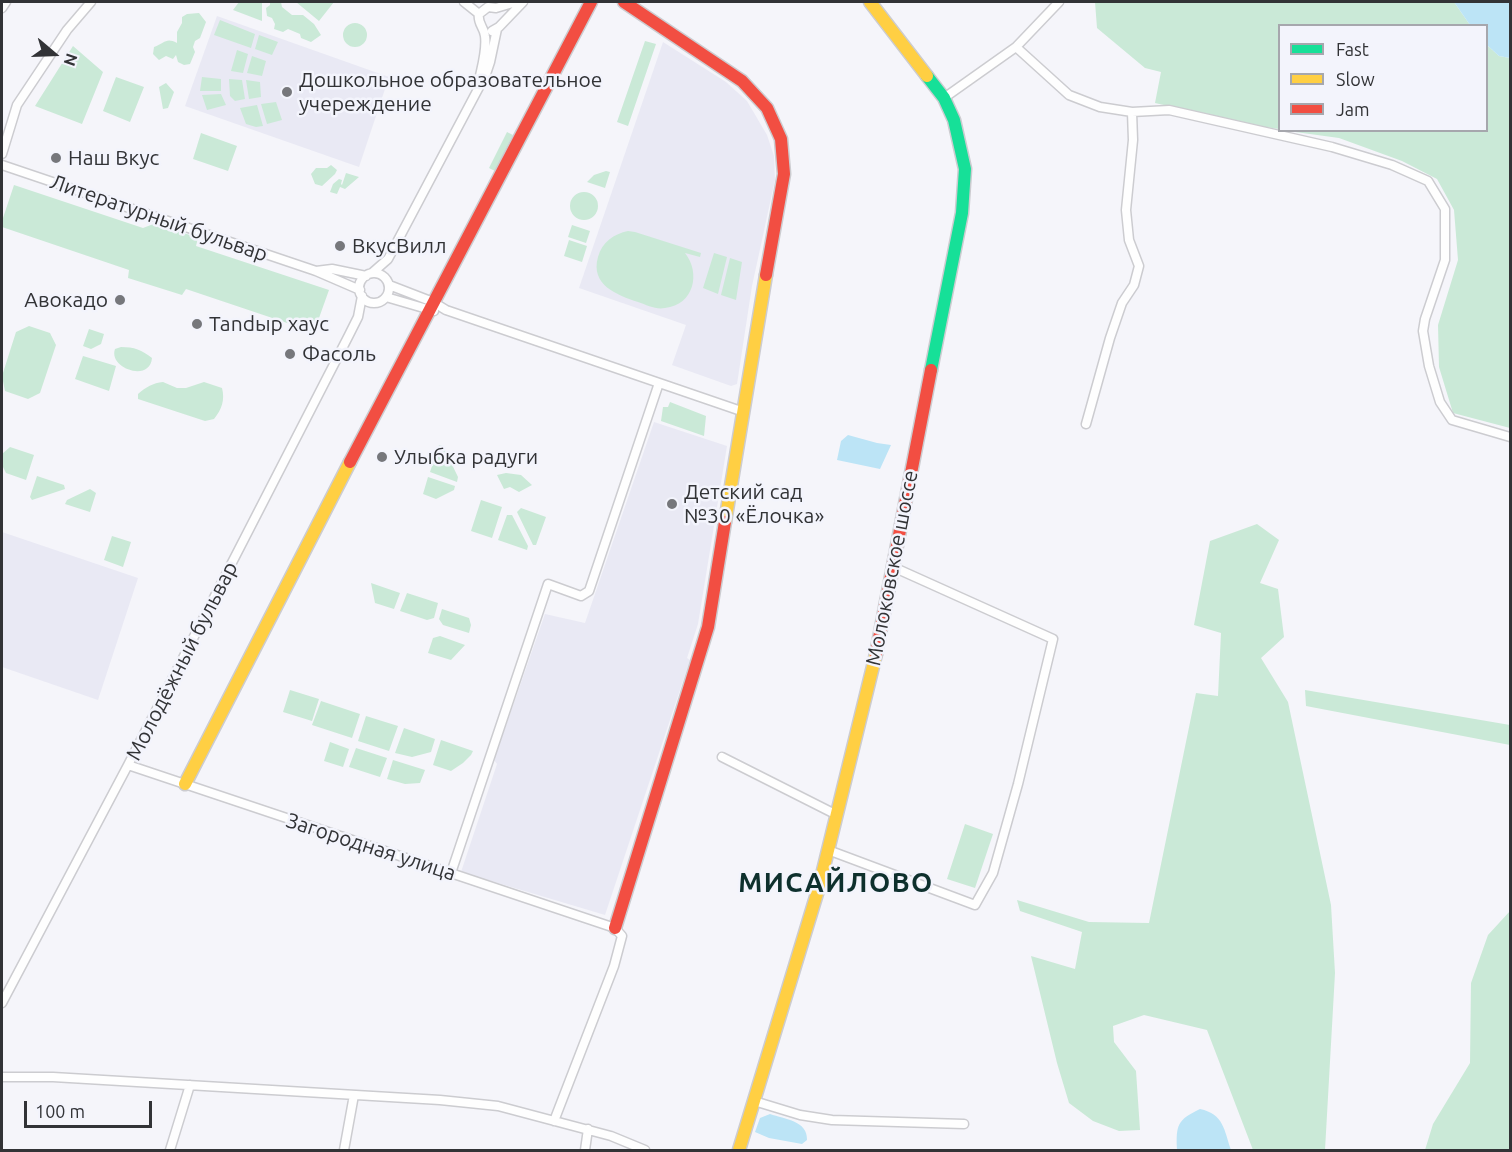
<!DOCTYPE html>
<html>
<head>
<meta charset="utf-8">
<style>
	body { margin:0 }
	#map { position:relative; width:1512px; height:1152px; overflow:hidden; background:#f5f5fa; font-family:Ubuntu,sans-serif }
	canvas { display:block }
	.frame { position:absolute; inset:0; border:3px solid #323336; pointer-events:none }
	.legend { position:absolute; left:1278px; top:24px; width:210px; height:108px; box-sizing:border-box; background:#f3f4fc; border:2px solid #a6a7ad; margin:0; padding:8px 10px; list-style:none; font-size:18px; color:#323336 }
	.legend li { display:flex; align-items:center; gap:12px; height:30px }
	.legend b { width:30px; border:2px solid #a6a7ad }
	.north { position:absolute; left:24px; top:24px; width:60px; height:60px; -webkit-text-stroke:4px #f3f4fc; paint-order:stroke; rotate:109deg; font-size:16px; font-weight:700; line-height:24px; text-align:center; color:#323336 }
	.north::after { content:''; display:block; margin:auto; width:21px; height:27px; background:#323336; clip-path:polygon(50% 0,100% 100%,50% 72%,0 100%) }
	.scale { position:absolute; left:24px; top:1101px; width:128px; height:27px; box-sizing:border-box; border:3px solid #323336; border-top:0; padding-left:8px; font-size:18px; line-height:21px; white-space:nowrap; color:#323336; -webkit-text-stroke:4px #f3f4fc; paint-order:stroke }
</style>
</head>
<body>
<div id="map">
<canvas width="1512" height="1152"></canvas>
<div class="frame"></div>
<ul class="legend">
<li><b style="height:8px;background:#16e098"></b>Fast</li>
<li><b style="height:8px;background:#ffcf43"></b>Slow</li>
<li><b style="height:8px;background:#f24e42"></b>Jam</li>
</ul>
<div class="north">N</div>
<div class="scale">100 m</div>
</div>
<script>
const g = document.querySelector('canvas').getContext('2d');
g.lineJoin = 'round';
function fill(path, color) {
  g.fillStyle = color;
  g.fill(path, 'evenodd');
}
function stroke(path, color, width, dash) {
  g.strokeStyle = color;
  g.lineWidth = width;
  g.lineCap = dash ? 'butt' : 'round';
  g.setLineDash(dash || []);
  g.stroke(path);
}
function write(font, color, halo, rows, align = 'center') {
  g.font = font + ' Ubuntu,sans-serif';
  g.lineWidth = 5;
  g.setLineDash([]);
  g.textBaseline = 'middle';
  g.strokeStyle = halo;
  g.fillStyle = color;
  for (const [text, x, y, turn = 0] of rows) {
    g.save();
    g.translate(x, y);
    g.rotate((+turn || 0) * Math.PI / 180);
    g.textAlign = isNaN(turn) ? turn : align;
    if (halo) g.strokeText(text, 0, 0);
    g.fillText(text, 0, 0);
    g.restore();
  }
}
fill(new Path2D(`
	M 217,16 L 389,77 L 359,167 L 185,106 Z
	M 663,42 L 726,82 L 747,101 L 767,135 L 774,156 L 775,180 L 752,286 L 737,384 L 731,386 L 672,365 L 686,325 L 579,288 Z
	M 654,422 L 727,446 L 698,624 L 687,658 L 690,660 L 605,915 L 461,872 L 497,764 L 494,760 L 545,614 L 585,623 Z
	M 2,532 L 138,578 L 98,700 L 2,667 Z`), '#e9e9f4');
fill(new Path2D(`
	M 239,2 L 262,2 L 262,21 L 233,10 Z
	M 270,2 L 281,2 L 282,7 L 292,15 L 303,15 L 314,24 L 321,35 L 311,42 L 301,38 L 300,34 L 288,29 L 283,32 L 274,29 L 275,24 L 272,18 L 267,16 L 266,8 L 270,5 Z
	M 296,2 L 334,2 L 319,21 Z
	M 1095,2 L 1454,2 L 1470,25 L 1280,26 L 1279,129 L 1252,125 L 1155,103 L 1161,72 L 1145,68 L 1097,28 Z
	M 199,13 L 206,22 L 200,38 L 195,41 L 193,47 L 195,52 L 190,64 L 184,65 L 178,62 L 176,55 L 173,59 L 166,56 L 159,60 L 153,54 L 154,47 C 165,43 166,37 177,43 L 177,32 L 182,23 L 182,17 L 187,14 Z
	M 220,20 L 255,34 L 251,48 L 214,35 Z
	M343 35a12 12 0 1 1 24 0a12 12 0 1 1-24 0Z
	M 259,35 L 278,42 L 272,55 L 255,49 Z
	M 645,41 L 656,44 L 628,126 L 617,122 Z
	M 1487,45 L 1499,56 L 1510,58 L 1510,428 L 1453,413 L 1439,367 L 1438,325 L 1458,260 L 1454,210 L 1437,179 L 1402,161 L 1339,138 L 1288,131 L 1486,130 Z
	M 73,46 L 103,72 L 82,124 L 35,106 Z
	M 237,50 L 248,54 L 243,73 L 231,71 Z
	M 252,56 L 266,61 L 262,76 L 247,73 Z
	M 116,77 L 144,87 L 130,122 L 103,111 Z
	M 202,77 L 221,79 L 221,91 L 200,91 Z
	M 229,79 L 242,80 L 245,99 L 235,101 L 230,96 Z
	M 246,80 L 260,82 L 261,97 L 249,99 Z
	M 166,83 L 174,92 L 168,108 L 163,109 L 159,87 Z
	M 221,94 L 226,105 L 207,110 L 202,95 Z
	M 276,102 L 282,120 L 267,124 L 261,104 Z
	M 257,105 L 263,126 L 256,127 L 246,124 L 240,108 Z
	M 507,132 L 513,135 L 495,171 L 489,168 Z
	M 201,133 L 237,146 L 228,171 L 193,159 Z
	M 331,165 L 337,170 L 335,174 L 322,186 L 315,184 L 311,174 L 316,168 L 327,168 Z
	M 606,171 L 610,172 L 605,188 L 587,182 L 594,175 Z
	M 346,173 L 359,177 L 345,189 L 340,187 L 337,194 L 330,192 L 333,184 L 339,179 L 342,180 L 341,184 L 342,185 Z
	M 14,185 L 143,228 L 156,223 L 198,238 L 196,246 L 329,290 L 314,332 L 186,289 L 182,295 L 128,278 L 129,270 L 2,227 L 2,221 Z
	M570 206a14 14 0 1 1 28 0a14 14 0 1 1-28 0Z
	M 572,225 L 590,231 L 586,243 L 568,237 Z
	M 628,231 L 635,232 L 701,253 L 700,257 L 685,253 C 701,273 694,305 665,308 C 656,310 647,305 638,302 C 617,295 590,285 598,257 C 602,242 614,234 628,231 Z
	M 569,240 L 587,246 L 582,262 L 564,256 Z
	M 714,253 L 727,257 L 718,294 L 703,288 Z
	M 730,258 L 742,262 L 736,300 L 721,295 Z
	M 29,326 L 50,333 L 56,345 L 40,393 L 28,399 L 5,391 L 2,376 L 16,332 Z
	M 89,329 L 104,334 L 101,344 L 91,349 L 83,346 Z
	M 121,347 C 134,347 142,350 152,358 C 150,383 108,368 115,349 Z
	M 83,356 L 116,366 L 109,391 L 75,379 Z
	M 163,382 L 177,388 L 186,388 L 204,382 L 222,388 C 225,400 222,409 214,419 L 205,421 L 138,399 L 138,394 C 146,387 153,383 163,382 Z
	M 670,402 L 706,416 L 704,436 L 661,421 L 663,407 L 668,407 Z
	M 439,445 L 443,446 L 458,477 L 457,482 L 430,472 Z
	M 10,447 L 34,455 L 26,480 L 6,473 L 2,465 L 2,454 Z
	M 506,473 L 521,475 L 532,485 L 519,492 L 510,487 L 504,489 L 497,475 Z
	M 37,476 L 64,485 L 65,489 L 32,500 L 30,497 Z
	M 428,477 L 455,486 L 454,490 L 436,499 L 423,494 Z
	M 90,489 L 96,493 L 90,512 L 65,504 L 67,500 Z
	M 481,500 L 502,507 L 492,538 L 471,531 Z
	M 521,508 L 546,517 L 536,545 L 533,545 L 517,512 Z
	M 507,515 L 512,515 L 528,546 L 527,550 L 498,540 Z
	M 1257,524 L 1279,540 L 1260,583 L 1278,589 L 1284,637 L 1261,658 L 1288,702 L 1331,905 L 1335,973 L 1325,1150 L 1253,1150 L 1207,1030 L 1144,1015 L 1113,1026 L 1114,1042 L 1136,1071 L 1140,1130 L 1119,1131 L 1093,1121 L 1069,1103 L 1057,1063 L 1031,956 L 1075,969 L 1082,932 L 1020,911 L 1017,900 L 1089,922 L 1149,923 L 1196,693 L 1218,696 L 1221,633 L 1194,625 L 1210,541 Z
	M 112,536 L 131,542 L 123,567 L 104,560 Z
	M 371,583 L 400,593 L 394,609 L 375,603 Z
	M 407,593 L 438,603 L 434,618 L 427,620 L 400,611 Z
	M 442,609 L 469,618 L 471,625 L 469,633 L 443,625 L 439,619 Z
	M 440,636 L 465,645 L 451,660 L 428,653 L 433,638 Z
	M 290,690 L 319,699 L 312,721 L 283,712 Z
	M 1305,690 L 1510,725 L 1510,745 L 1306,706 Z
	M 321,701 L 360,714 L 352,738 L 312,725 Z
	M 366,716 L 398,726 L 389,751 L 358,741 Z
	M 404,728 L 435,739 L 431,752 L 412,757 L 395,753 Z
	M 441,740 L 473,751 L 471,755 L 463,763 L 451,771 L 433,765 Z
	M 330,742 L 349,749 L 343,767 L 324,761 Z
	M 356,748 L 387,758 L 380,777 L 349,767 Z
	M 393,760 L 425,770 L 420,783 L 405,784 L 387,779 Z
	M 965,824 L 993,834 L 975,888 L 947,879 Z
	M 1510,911 L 1510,1150 L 1425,1150 L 1433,1124 L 1470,1063 L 1471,983 L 1488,935 Z`), '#cae9d7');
fill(new Path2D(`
	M 1454,2 L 1510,2 L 1510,58 L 1499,56 L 1487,45 L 1486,26 L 1470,25 Z
	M 848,435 L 877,443 L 891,445 L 880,469 L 837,460 L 841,441 Z
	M 1200,1109 C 1224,1114 1224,1130 1231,1150 L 1177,1150 C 1176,1125 1177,1120 1200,1109 Z
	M 770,1114 C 785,1119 808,1121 807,1140 L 802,1144 L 769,1138 L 755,1132 L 760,1118 Z`), '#bce4f6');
const street = new Path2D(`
	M 464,2 L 479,14
	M 2,8 L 6,2
	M 492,31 L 499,27 L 523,2
	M 1016,47 L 1069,95 L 1100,107 L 1132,112 L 1169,110 L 1332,147 L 1392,165 L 1428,181 L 1445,209 L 1445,260 L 1425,319 L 1423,331 L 1429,366 L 1440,402 L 1452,420 L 1510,437
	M 479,80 C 482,66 487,50 485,36 C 484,27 477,23 479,14 L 488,7 L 496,8 L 516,2
	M 944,98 L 1016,47 L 1059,2
	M 2,154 L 17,105 L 67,30 L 91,2
	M 2,165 L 316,271 L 360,290
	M 316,271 L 332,269 L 366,276
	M 372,273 L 388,259 L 486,74 L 490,62 L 497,29
	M359 288a15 15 0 1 1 30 0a15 15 0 1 1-30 0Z
	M 389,285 L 433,302 L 446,310 L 744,412
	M 386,297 L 434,311
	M 1086,424 L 1110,338 L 1122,303 L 1134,285 L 1139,266 L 1129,240 L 1126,210 L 1133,140 L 1132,112
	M 722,757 L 837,815
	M 128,765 L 615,928 L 622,936 L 614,966 L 554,1121
	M 828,850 L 975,905 L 993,873 L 1018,784 L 1053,639 L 893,567
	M 451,873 L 548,584 L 581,596 L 589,591 L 659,383
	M 2,1003 L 128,765 L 349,335 L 358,317 L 362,296
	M 2,1077 L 53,1077 L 440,1100 L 498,1106 L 611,1136 L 645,1150
	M 754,1101 L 800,1115 L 832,1120 L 964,1124
	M 170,1150 L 190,1085
	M 344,1150 L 354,1095
	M 585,1150 L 588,1129`);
const fast = new Path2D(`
	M 927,76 L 944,98 L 954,120 L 965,169 L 962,213 L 931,370`);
const slow = new Path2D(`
	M 870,2 L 927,76
	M 725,522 L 766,275
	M 185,784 L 350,462
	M 739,1150 L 819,887 L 876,654`);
const jam = new Path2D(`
	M 624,2 L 742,81 L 767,108 L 781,139 L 784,174 L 766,275
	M 350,462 L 591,2
	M 876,654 L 931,370
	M 615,928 L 708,627 L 725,522`);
stroke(street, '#ccccd0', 11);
stroke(fast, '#ccccd0', 15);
stroke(slow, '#ccccd0', 15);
stroke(jam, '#ccccd0', 15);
stroke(street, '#fefefe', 8);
stroke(fast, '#16e098', 12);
stroke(slow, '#ffcf43', 12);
stroke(jam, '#f24e42', 12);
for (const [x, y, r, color] of [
	[287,92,6,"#76777b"],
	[56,158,6,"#76777b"],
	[340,246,6,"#76777b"],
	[120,300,6,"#76777b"],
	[197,324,6,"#76777b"],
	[290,354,6,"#76777b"],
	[382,457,6,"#76777b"],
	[672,504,6,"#76777b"]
]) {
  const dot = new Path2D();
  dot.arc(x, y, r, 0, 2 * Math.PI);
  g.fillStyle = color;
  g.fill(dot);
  stroke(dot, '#f3f4fc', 2);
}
write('21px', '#323336', '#f3f4fc', [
	["Дошкольное образовательное",299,80],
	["учереждение",299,104],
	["Наш Вкус",68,158],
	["ВкусВилл",352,246],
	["Авокадо",108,300,"right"],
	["Tandыр хаус",209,324],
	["Фасоль",302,354],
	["Улыбка радуги",394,457],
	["Детский сад",684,492],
	["№30 «Ёлочка»",684,516]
], 'left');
write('21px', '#323336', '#f3f4fc', [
	["Литературный бульвар",159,218,19],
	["Молоковское шоссе",892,568,-79],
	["Молодёжный бульвар",182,661,-63],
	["Загородная улица",371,847,18]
]);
g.letterSpacing = '1.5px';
write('bold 27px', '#0e302d', '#f3f4fc', [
	["МИСАЙЛОВО",836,883]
]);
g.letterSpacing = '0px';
</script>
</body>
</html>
